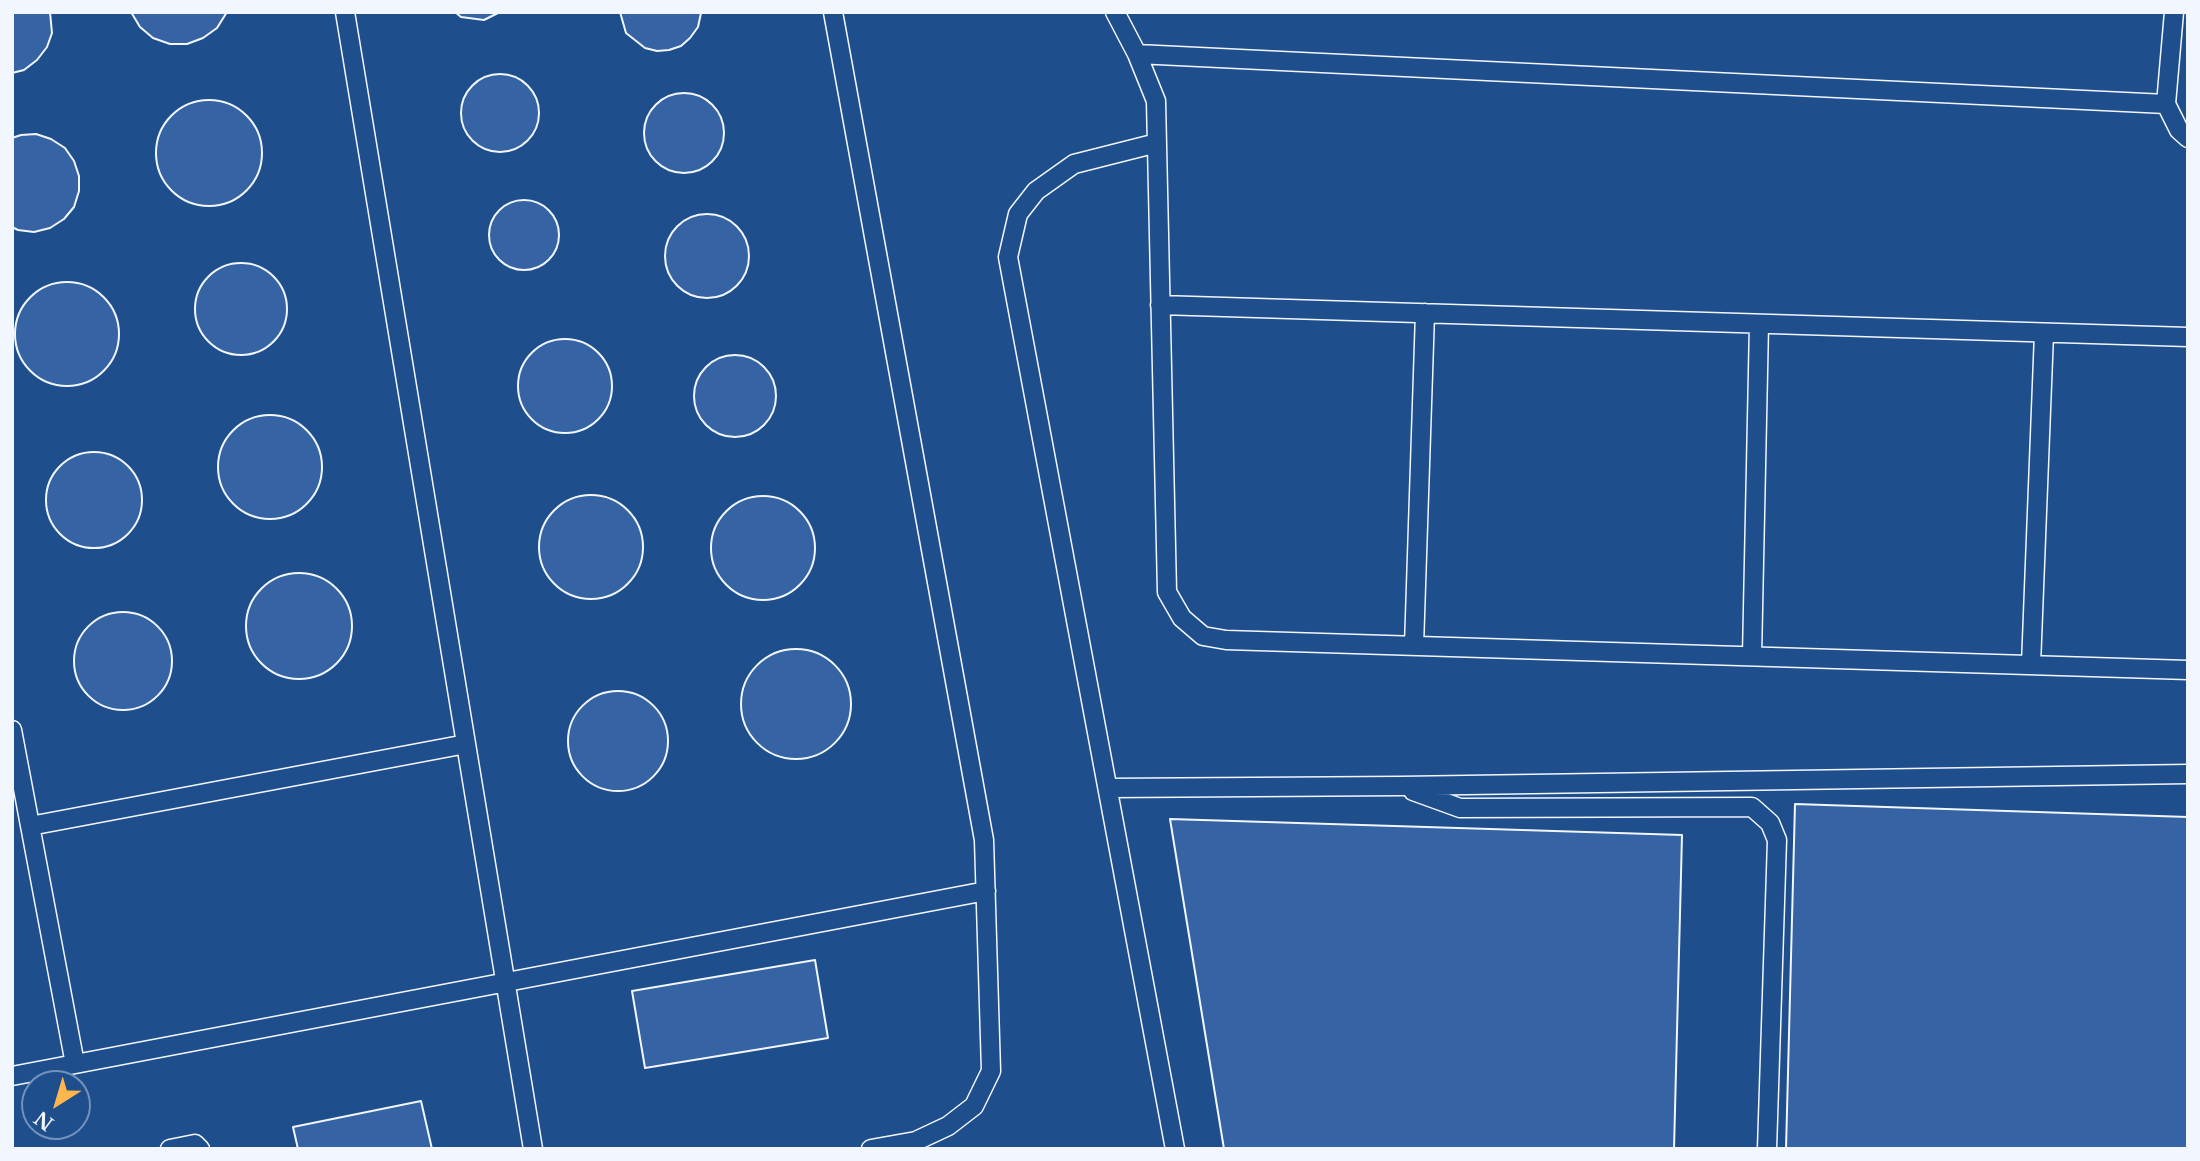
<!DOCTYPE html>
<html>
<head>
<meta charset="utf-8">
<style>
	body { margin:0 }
	#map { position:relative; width:2200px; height:1161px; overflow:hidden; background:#1f4e8c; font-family:"Libre Baskerville",serif }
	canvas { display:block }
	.frame { position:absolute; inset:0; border:14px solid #f2f6ff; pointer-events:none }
	.north { position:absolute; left:21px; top:1070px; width:70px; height:70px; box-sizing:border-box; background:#1f4e8c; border:2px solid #7391ba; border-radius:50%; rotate:217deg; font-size:19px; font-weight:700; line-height:28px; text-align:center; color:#f2f6ff }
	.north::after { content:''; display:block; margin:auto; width:24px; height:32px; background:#ffb74d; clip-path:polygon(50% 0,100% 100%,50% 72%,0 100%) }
</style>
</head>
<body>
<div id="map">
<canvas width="2200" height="1161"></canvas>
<div class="frame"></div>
<div class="north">N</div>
</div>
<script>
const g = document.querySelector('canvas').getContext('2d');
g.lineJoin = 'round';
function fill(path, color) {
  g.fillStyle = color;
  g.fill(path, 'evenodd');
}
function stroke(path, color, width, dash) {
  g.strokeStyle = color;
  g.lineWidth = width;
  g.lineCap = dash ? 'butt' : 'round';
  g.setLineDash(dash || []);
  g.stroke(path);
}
const building = new Path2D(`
	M 12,12 L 50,12 L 52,33 L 47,47 L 37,60 L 24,70 L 12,73 Z
	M 131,12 L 227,12 L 217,28 L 203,38 L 187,44 L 170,44 L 153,38 L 140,27 Z
	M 455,12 L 500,12 L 484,20 L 461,17 Z
	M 620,12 L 701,12 L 701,13 L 698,27 L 690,38 L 681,46 L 669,50 L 657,51 L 645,48 L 626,33 Z
	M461 113a39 39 0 1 1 78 0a39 39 0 1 1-78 0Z
	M644 133a40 40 0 1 1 80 0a40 40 0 1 1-80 0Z
	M156 153a53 53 0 1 1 106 0a53 53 0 1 1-106 0Z
	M 36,134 L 51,139 L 65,148 L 74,161 L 79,176 L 79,191 L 74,207 L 64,219 L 50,228 L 34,232 L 18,230 L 12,227 L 12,138 L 21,135 Z
	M489 235a35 35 0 1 1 70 0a35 35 0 1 1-70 0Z
	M665 256a42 42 0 1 1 84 0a42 42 0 1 1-84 0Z
	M195 309a46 46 0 1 1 92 0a46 46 0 1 1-92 0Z
	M15 334a52 52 0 1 1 104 0a52 52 0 1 1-104 0Z
	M518 386a47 47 0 1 1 94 0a47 47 0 1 1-94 0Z
	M694 396a41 41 0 1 1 82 0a41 41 0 1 1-82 0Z
	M218 467a52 52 0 1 1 104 0a52 52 0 1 1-104 0Z
	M46 500a48 48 0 1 1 96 0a48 48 0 1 1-96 0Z
	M539 547a52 52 0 1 1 104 0a52 52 0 1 1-104 0Z
	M711 548a52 52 0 1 1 104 0a52 52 0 1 1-104 0Z
	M246 626a53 53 0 1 1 106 0a53 53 0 1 1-106 0Z
	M74 661a49 49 0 1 1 98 0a49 49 0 1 1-98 0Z
	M741 704a55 55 0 1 1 110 0a55 55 0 1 1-110 0Z
	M568 741a50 50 0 1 1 100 0a50 50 0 1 1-100 0Z
	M 1795,804 L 2188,817 L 2188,1149 L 1786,1149 Z
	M 1170,819 L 1682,835 L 1674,1149 L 1224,1149 Z
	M 815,960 L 828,1038 L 645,1068 L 632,991 Z
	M 421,1101 L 432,1149 L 298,1149 L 293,1127 Z`);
fill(building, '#3563a3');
stroke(building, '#f2f6ff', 2);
const lane = new Path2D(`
	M 345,12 L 533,1149
	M 833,12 L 984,840 L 991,1071 L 974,1106 L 948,1126 L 916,1141 L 871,1149
	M 1115,12 L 1137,54 L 1156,101 L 1167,592 L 1182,618 L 1203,636 L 1226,640 L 2188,670
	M 2174,12 L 2166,104 L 2179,130 L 2188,138
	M 1137,54 L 2166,104
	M 1157,143 L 1074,164 L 1036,191 L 1018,214 L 1008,257 L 1175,1149
	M 1160,305 L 2188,337
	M 1414,646 L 1425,313
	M 1752,656 L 1759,324
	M 2031,665 L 2044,333
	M 12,730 L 75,1064
	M 1108,788 L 1401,786 L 2188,774
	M 1413,791 L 1460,808 L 1752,807 L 1770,823 L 1777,840 L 1767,1149
	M 30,826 L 466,744
	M 12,1076 L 986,891
	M 170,1149 L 195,1144 L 200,1149`);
stroke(lane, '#f2f6ff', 21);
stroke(lane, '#1f4e8c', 18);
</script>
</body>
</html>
